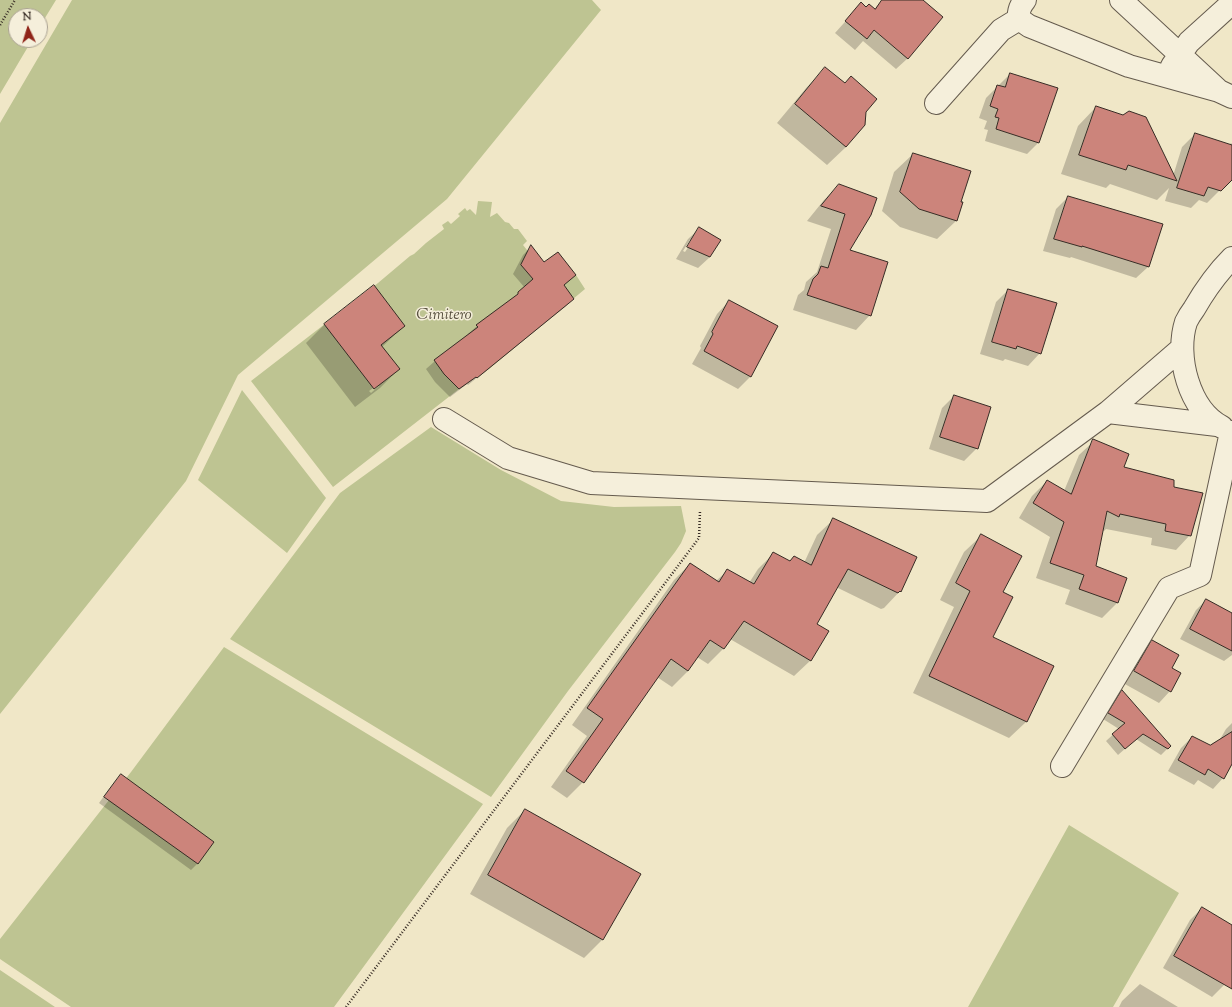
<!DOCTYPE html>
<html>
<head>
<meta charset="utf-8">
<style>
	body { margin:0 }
	#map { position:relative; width:1232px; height:1007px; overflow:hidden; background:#f0e7c7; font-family:"Sorts Mill Goudy",serif }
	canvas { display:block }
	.north { position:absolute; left:8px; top:8px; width:40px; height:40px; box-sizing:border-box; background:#f5efdb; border:1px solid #a9a192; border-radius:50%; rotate:356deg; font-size:11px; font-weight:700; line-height:16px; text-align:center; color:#372c25 }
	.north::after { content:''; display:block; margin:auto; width:14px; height:18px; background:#8f2418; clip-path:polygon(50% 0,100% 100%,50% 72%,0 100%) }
</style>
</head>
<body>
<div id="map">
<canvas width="1232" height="1007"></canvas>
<div class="north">N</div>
</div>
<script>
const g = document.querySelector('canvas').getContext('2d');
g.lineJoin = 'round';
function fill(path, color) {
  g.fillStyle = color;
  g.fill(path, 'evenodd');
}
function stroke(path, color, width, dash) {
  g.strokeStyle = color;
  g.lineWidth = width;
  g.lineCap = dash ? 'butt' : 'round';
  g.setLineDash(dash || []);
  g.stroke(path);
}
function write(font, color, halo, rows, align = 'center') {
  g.font = font + ' "Sorts Mill Goudy",serif';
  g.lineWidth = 3;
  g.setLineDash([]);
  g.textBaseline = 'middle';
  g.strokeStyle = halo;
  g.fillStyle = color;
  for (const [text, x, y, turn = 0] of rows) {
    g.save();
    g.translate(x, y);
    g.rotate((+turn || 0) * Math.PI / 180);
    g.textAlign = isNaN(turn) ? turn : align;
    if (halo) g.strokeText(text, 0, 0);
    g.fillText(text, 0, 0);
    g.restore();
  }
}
fill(new Path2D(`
	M 0,0 L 56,0 L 40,26 L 40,16 L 16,16 L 16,40 L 32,40 L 0,94 Z
	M 72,0 L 592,0 L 601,10 L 447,199 L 238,375 L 186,481 L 0,714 L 0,123 Z
	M 478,201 L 492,202 L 490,217 L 497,213 L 505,222 L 509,223 L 514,229 L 518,229 L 527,241 L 523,245 L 531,255 L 538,267 L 558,252 L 576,275 L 585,289 L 489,369 L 477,378 L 474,378 L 459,389 L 333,487 L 251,381 L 378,283 L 410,256 L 414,254 L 426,243 L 444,229 L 442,225 L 448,221 L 451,224 L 460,216 L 458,214 L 465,208 L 467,211 L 470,209 L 476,215 Z
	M 242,390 L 326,498 L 287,553 L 198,480 Z
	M 431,427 L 501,470 L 561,501 L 614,507 L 681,506 L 686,531 L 681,543 L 675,552 L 568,691 L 491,797 L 230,639 L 340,493 Z
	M 224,647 L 483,804 L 334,1007 L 71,1007 L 0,959 L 0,939 L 131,772 Z
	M 1069,825 L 1179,893 L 1113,1007 L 968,1007 Z
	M 0,970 L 55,1007 L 0,1007 Z`), '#bec492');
fill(new Path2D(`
	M 882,0 L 921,0 L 942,17 L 907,59 L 896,69 L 863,41 L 855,50 L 835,33 L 861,4 L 866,8 L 874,10 Z
	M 826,68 L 865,111 L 846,147 L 827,165 L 777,123 L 807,87 Z
	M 1010,74 L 1039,142 L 1027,154 L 985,141 L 988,130 L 984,129 L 987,121 L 979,118 L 986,98 Z
	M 1096,107 L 1173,176 L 1182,147 L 1195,134 L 1229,145 L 1231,143 L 1232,144 L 1232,178 L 1207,203 L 1199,200 L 1191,208 L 1165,201 L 1169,188 L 1157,200 L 1110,184 L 1106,188 L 1061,174 L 1078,126 Z
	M 913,154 L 959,202 L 962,203 L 956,221 L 937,239 L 900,227 L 882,211 L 894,172 Z
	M 839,185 L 876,199 L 849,250 L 870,315 L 856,330 L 793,310 L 798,295 L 804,290 L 806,282 L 817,272 L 831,229 L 807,221 L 824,200 Z
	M 1068,197 L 1148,267 L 1136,278 L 1071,257 L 1070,258 L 1043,251 L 1056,209 Z
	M 700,228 L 710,257 L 698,268 L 676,259 L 688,239 ZM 690,240 L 693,240 L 685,252 L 683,251 Z
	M 531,247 L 544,264 L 575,275 L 563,286 L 573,299 L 565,307 L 468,385 L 467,384 L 450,397 L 435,382 L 426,369 L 435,361 L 469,335 L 468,334 L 477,326 L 513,299 L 525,288 L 513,274 L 523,255 Z
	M 373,287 L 404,326 L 382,347 L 399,369 L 380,388 L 355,407 L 306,343 L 324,325 ZM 379,384 L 379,386 L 371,393 L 369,391 Z
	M 1008,290 L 1040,353 L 1028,366 L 1005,359 L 1003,361 L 980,354 L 996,302 Z
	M 729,301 L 751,376 L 738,389 L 692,364 L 701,348 L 700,346 L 717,314 Z
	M 954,396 L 977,448 L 964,461 L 929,449 L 942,408 Z
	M 1094,441 L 1122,468 L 1173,488 L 1190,535 L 1176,550 L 1151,545 L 1152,538 L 1106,529 L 1104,531 L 1102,530 L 1095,567 L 1126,578 L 1117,603 L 1102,618 L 1065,604 L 1070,590 L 1036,578 L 1050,537 L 1019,518 L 1032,496 L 1047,481 L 1064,491 L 1079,455 Z
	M 834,519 L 916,558 L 900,591 L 884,608 L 881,609 L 836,587 L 815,624 L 811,660 L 794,676 L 730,639 L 724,648 L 708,664 L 697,657 L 688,671 L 672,687 L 657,677 L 583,782 L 567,798 L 551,787 L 587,736 L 572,725 L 674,580 L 690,564 L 716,581 L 727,571 L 749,583 L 758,569 L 774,553 L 790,562 L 804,563 L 817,535 Z
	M 981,536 L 1002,593 L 992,638 L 1052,667 L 1026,722 L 1009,738 L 913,693 L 954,607 L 940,600 L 964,552 Z
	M 1206,600 L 1232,614 L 1232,655 L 1224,661 L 1180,639 L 1196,610 Z
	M 1152,641 L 1171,669 L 1170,691 L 1159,703 L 1123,683 L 1141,653 Z
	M 1122,691 L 1170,746 L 1161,755 L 1136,739 L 1118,755 L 1106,741 L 1119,729 L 1103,719 L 1116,697 Z
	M 1232,723 L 1232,765 L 1223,778 L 1213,789 L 1198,780 L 1194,785 L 1168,771 L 1181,748 L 1192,737 L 1210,746 L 1219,741 L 1226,729 Z
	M 121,775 L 213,842 L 197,864 L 191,870 L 99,803 L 115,781 Z
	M 525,810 L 602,940 L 584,958 L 470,894 L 507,828 Z
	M 1202,908 L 1232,926 L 1232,972 L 1224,985 L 1212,997 L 1163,968 L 1190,920 Z
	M 1140,984 L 1178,1007 L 1119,1007 L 1122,1001 Z`), '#0003');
const building = new Path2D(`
	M 882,0 L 923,0 L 943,17 L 908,59 L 874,30 L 867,39 L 845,21 L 861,2 L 866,7 L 869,4 L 875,9 Z
	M 825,67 L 845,83 L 851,76 L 877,99 L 866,112 L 865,125 L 846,147 L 795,104 Z
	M 1010,73 L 1058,88 L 1039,143 L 996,129 L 999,118 L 995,117 L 998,109 L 990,106 L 997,85 L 1005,87 Z
	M 1096,106 L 1123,115 L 1129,111 L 1146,117 L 1177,181 L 1128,165 L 1126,170 L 1079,155 Z
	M 1195,133 L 1232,145 L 1232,180 L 1221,191 L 1208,187 L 1204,196 L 1177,188 Z
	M 913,153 L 971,171 L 961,202 L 963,202 L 957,221 L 919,209 L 900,192 Z
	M 839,184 L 877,198 L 871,215 L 850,250 L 888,262 L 871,316 L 807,295 L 813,279 L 818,274 L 821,266 L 828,268 L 845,214 L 821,206 Z
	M 1068,196 L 1163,224 L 1149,267 L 1082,246 L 1082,247 L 1054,239 Z
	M 699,227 L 721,240 L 710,257 L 687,247 Z
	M 531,245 L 544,262 L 558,252 L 576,275 L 564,285 L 574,299 L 477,378 L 476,377 L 459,389 L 444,374 L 434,360 L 478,327 L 476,325 L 518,294 L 518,292 L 533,279 L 521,265 Z
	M 374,285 L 405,326 L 381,345 L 400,369 L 374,389 L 324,324 Z
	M 1008,289 L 1057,303 L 1041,354 L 1017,346 L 1016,349 L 992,342 Z
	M 729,300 L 778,326 L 751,377 L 704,351 L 713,334 L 712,332 Z
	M 954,395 L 991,407 L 978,449 L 940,437 Z
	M 1093,439 L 1129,454 L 1124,467 L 1174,480 L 1174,487 L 1203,493 L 1191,536 L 1165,531 L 1166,524 L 1120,514 L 1119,517 L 1107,511 L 1096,566 L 1127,578 L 1118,603 L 1079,589 L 1084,575 L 1050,563 L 1064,522 L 1033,503 L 1047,480 L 1071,494 Z
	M 833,518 L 917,557 L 901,592 L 900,591 L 898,593 L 848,569 L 817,624 L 829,631 L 811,661 L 744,621 L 724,649 L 710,640 L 688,671 L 671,659 L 584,783 L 566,771 L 603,719 L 587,708 L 690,563 L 719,582 L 727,569 L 754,584 L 773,552 L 790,561 L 794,556 L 811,565 Z
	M 981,534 L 1022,556 L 1003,592 L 1013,597 L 993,637 L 1054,666 L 1027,722 L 929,676 L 970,591 L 956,583 Z
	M 1206,599 L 1232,613 L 1232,651 L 1190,629 Z
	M 1152,640 L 1179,655 L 1172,668 L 1181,673 L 1171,692 L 1134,671 Z
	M 1122,690 L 1171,746 L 1168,749 L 1143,734 L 1125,749 L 1112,734 L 1125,723 L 1108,713 Z
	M 1232,732 L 1232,764 L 1224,779 L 1208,769 L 1205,775 L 1178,760 L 1192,736 L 1210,745 Z
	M 121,774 L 214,842 L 198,864 L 104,797 Z
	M 525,809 L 641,874 L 603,940 L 488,875 Z
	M 1202,907 L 1232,925 L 1232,989 L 1174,956 Z`);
fill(building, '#cc847b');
stroke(building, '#372c25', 1);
const minor = new Path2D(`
	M 1025,0 C 1020,6 1018,11 1019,19 L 1029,26 L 1129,66 L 1219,91 L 1232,97
	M 1121,0 L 1217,89
	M 1172,66 L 1189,42 L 1232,3
	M 936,103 L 1001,30 L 1019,19
	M 1108,412 L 1182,348
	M 444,419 L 508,458 L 591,483 L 987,501 L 1108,412 L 1217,425
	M 1222,427 C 1189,410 1175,356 1186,322 C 1188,318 1191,313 1194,309 C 1205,290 1217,273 1232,258
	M 1062,766 L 1169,588 L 1200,575 L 1231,432`);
stroke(minor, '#655b4e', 24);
stroke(new Path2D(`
	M 0,25 L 15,0
	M 346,1007 L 699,538 L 700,511`), '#372c25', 2.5, [1, 2]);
stroke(minor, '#f5efdb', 22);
write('italic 16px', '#595240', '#f5efdb', [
	["Cimitero",444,316]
]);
</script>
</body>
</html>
